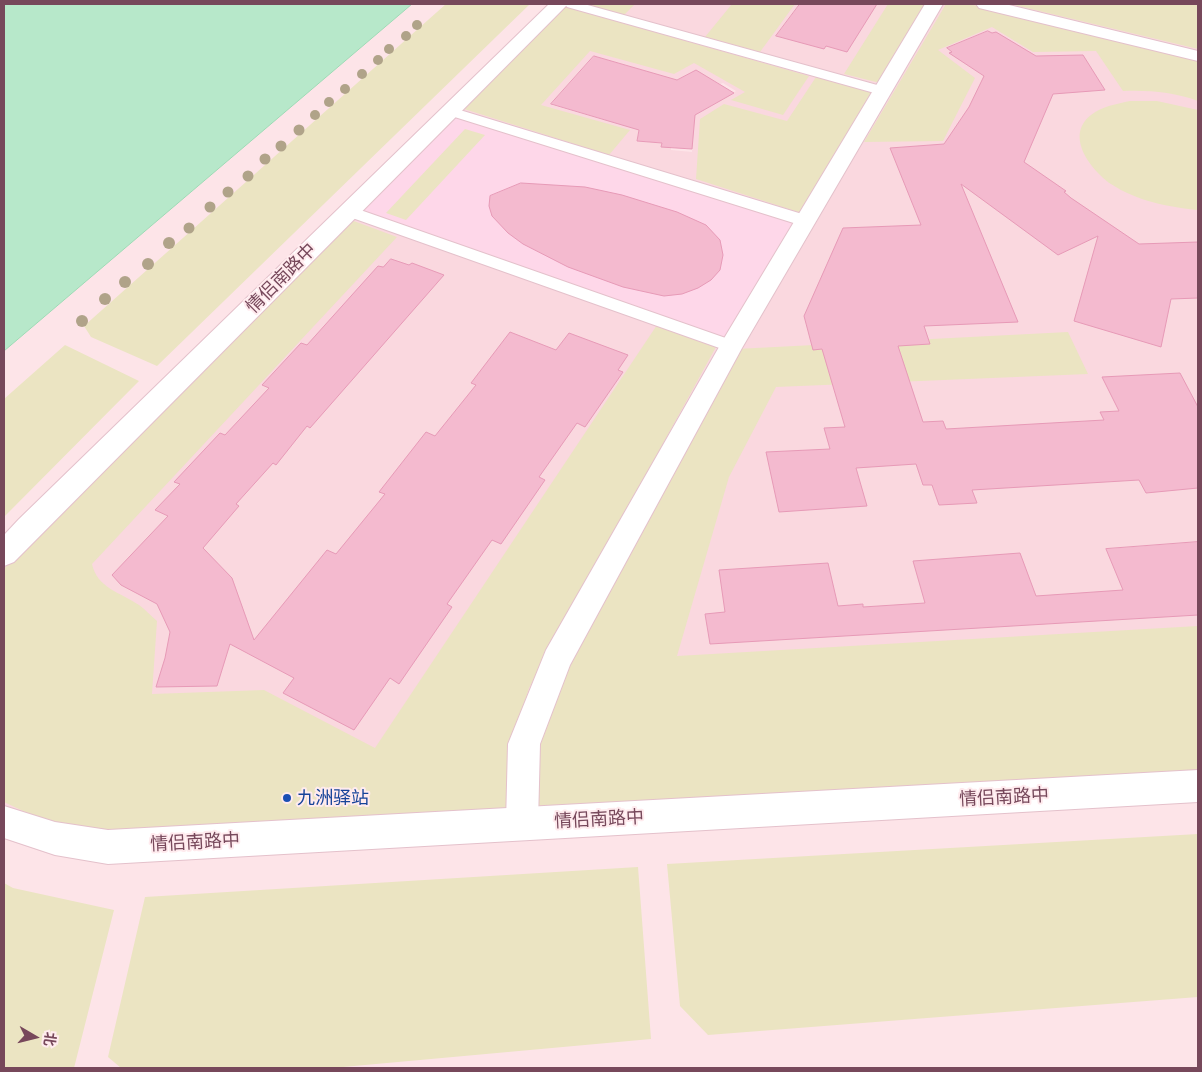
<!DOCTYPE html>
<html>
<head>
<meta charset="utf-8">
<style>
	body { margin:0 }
	#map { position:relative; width:1202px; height:1072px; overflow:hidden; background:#fde4e8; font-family:Barlow,"Noto Sans SC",sans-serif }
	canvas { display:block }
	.frame { position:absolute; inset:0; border:5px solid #77485b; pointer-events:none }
	.north { position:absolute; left:10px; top:1012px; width:50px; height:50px; -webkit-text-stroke:4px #ffebee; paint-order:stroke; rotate:98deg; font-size:14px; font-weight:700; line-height:20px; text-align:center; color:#77485b }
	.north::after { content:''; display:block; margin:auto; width:18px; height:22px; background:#77485b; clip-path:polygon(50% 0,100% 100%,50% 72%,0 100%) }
</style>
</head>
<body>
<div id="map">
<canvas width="1202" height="1072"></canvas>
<div class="frame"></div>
<div class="north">北</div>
</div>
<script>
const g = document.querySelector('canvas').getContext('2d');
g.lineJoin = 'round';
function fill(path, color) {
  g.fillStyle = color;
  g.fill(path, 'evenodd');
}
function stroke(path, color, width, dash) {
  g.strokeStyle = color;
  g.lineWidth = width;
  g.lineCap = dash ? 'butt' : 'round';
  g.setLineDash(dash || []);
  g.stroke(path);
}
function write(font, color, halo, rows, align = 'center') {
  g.font = font + ' Barlow,"Noto Sans SC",sans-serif';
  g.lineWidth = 4;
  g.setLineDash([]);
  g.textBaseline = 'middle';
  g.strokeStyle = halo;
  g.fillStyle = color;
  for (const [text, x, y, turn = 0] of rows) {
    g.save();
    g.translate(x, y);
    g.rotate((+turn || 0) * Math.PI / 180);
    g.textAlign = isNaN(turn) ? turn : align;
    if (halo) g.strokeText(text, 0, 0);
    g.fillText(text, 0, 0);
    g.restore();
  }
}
fill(new Path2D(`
	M 560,4 L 1198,4 L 1198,786 L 108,846 L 22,829 L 4,821 L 4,555 L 29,527 L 349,211 L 731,347 L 451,111 ZM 594,56 L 646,71 L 663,88 L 692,72 L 709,82 L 713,80 L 720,84 L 723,83 L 736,91 L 692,116 L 692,152 L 671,150 L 671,147 L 661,147 L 662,143 L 637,141 L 641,116 L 614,108 L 604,120 L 552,105 Z`), '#fad8df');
fill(new Path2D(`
	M 451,111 L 805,222 L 731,346 L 350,210 Z`), '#fed7e9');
fill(new Path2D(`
	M 446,4 L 530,4 L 157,366 L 91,337 L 84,326 Z
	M 584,4 L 635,4 L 624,15 Z
	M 732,4 L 795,4 L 760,52 L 705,37 Z
	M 888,4 L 926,4 L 880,83 L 844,74 Z
	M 946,4 L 969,4 L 1198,60 L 1198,101 C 1174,92 1149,90 1123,91 L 1096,51 L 1033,52 L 992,27 L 938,50 L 975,78 L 943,141 L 864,142 Z
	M 1010,4 L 1198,4 L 1198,49 Z
	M 564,6 L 809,76 L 783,115 L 731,100 L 745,92 L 694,63 L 674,74 L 590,51 L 541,105 L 630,130 L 609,155 L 461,108 Z
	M 816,77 L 873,92 L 801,213 L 696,179 L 700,119 L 724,104 L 787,121 Z
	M 1130,101 L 1157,101 L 1198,110 L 1198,210 C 1168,207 1137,201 1111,184 C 1091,170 1064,136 1091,115 C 1102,106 1117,104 1130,101 Z
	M 465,129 L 485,135 L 406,220 L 386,213 Z
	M 351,220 L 397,237 L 92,564 C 97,588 120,592 139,605 C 145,609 151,616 157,621 L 152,694 L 264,690 L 375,748 L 657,325 L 716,347 L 529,688 L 512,747 L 509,811 L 114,832 L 40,819 L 4,802 L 4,569 L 32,535 Z
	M 1068,332 L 1088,374 L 776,387 L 729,477 L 677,656 L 1198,626 L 1198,773 L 536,809 L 536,740 L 563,668 L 736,349 Z
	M 65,345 L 139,381 L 4,517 L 4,399 Z
	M 1198,834 L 1198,997 L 708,1035 L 680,1006 L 667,864 Z
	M 638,867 L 651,1039 L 332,1068 L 121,1068 L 108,1057 L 145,897 Z
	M 4,883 L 13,888 L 114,910 L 74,1068 L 4,1068 Z`), '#ebe4c2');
const water = new Path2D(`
	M 4,4 L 412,4 L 4,351 Z`);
fill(water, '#b7e8ca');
stroke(water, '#9ddab5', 1);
const building = new Path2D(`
	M 800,4 L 877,4 L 847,52 L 826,46 L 824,49 L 776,36 Z
	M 988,31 L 992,33 L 996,32 L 1036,56 L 1083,55 L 1105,90 L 1053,94 L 1024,162 L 1066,191 L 1064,192 L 1071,198 L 1139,244 L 1198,242 L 1198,298 L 1171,299 L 1161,347 L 1074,321 L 1098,236 L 1058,255 L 961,184 L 1018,322 L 924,326 L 930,344 L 898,346 L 923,422 L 943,421 L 946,429 L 1104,420 L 1100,412 L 1119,411 L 1102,377 L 1180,373 L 1198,407 L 1198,488 L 1146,493 L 1139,480 L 972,490 L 977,503 L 939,505 L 932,485 L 923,485 L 916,464 L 856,468 L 867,506 L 779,512 L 766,452 L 830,449 L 824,428 L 845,427 L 822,349 L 813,350 L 804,316 L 843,228 L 921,225 L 890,148 L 944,144 L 969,107 L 984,76 L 949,53 L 952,52 L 947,48 Z
	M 594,56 L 677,80 L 696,70 L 734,93 L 695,115 L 692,149 L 661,147 L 662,143 L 637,141 L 639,130 L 551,104 Z
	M 521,183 L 585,187 L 622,195 L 677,212 L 706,225 L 720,240 L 723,255 L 720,270 L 711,280 L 698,288 L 682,294 L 664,296 L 623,287 L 568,267 L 523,244 L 508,233 L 492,216 L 489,206 L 490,196 Z
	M 391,259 L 409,265 L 412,263 L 444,275 L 310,428 L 307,426 L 276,465 L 273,463 L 236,504 L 239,506 L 203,548 L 232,578 L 254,640 L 327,550 L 336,554 L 385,494 L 379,492 L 426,432 L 435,436 L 476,385 L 471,383 L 510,332 L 556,350 L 569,333 L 628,355 L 618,370 L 623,372 L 585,427 L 577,423 L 539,477 L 545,480 L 501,544 L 492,540 L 447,604 L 452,607 L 399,684 L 390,678 L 354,730 L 283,693 L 294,678 L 230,644 L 217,686 L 156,687 L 165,658 L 170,632 L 157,604 L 121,585 L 112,575 L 168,516 L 155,510 L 180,484 L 174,482 L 220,433 L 225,435 L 269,388 L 262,385 L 301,343 L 307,345 L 378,266 L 383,267 Z
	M 1198,542 L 1198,615 L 710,644 L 705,614 L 725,612 L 719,570 L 828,563 L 838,606 L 863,604 L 863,607 L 925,603 L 913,561 L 1020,553 L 1036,596 L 1123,590 L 1106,549 Z`);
fill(building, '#f4bacf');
stroke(building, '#e79ab7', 1);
const service = new Path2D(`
	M 565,4 L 584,4 L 888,88 L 890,91 L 883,95 L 878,94 L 567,7 Z
	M 450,107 L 812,217 L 814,221 L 812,225 L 800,225 L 445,114 L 443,111 L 445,108 Z
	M 349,206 L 737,342 L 740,346 L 737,350 L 731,352 L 725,350 L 344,215 L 341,211 L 344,207 Z`);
const minor = new Path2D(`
	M 925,4 L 943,4 L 742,348 L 570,665 L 540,744 L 538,823 L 534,835 L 522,839 L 510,835 L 506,823 L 508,744 L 546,650 L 723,340 Z
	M 976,4 L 1005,4 L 1198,51 L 1198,61 L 979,8 Z`);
const tertiary = new Path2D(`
	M 549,4 L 568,4 L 14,562 L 4,566 L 4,535 L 19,519 Z
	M 1198,770 L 1198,802 L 108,864 L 55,855 L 4,838 L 4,806 L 55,822 L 108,830 Z`);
stroke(service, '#e4c1cb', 2);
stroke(minor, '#e4c1cb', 2);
stroke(tertiary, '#e4c1cb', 2);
fill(service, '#fff');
fill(minor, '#fff');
fill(tertiary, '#fff');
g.fillStyle = '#b0a389';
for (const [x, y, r] of [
	[417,25,5],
	[406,36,5],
	[389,49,5],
	[378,60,5],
	[362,74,5],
	[345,89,5],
	[329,102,5],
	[315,115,5],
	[299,130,5.5],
	[281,146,5.5],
	[265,159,5.5],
	[248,176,5.5],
	[228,192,5.5],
	[210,207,5.5],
	[189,228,5.5],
	[169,243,6],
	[148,264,6],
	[125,282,6],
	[105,299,6],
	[82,321,6]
]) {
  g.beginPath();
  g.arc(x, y, r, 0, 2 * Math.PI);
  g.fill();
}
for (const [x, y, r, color] of [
	[287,798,5,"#1a4fb4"]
]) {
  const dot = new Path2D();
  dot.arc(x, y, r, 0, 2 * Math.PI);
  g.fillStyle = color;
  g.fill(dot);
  stroke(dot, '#ffebee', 2);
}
write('18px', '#77485b', '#ffebee', [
	["情侣南路中",281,278,-45],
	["情侣南路中",1004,797,-3],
	["情侣南路中",599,819,-3],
	["情侣南路中",195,842,-3]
]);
write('18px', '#164399', '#ffebee', [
	["九洲驿站",297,798]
], 'left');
</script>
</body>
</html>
